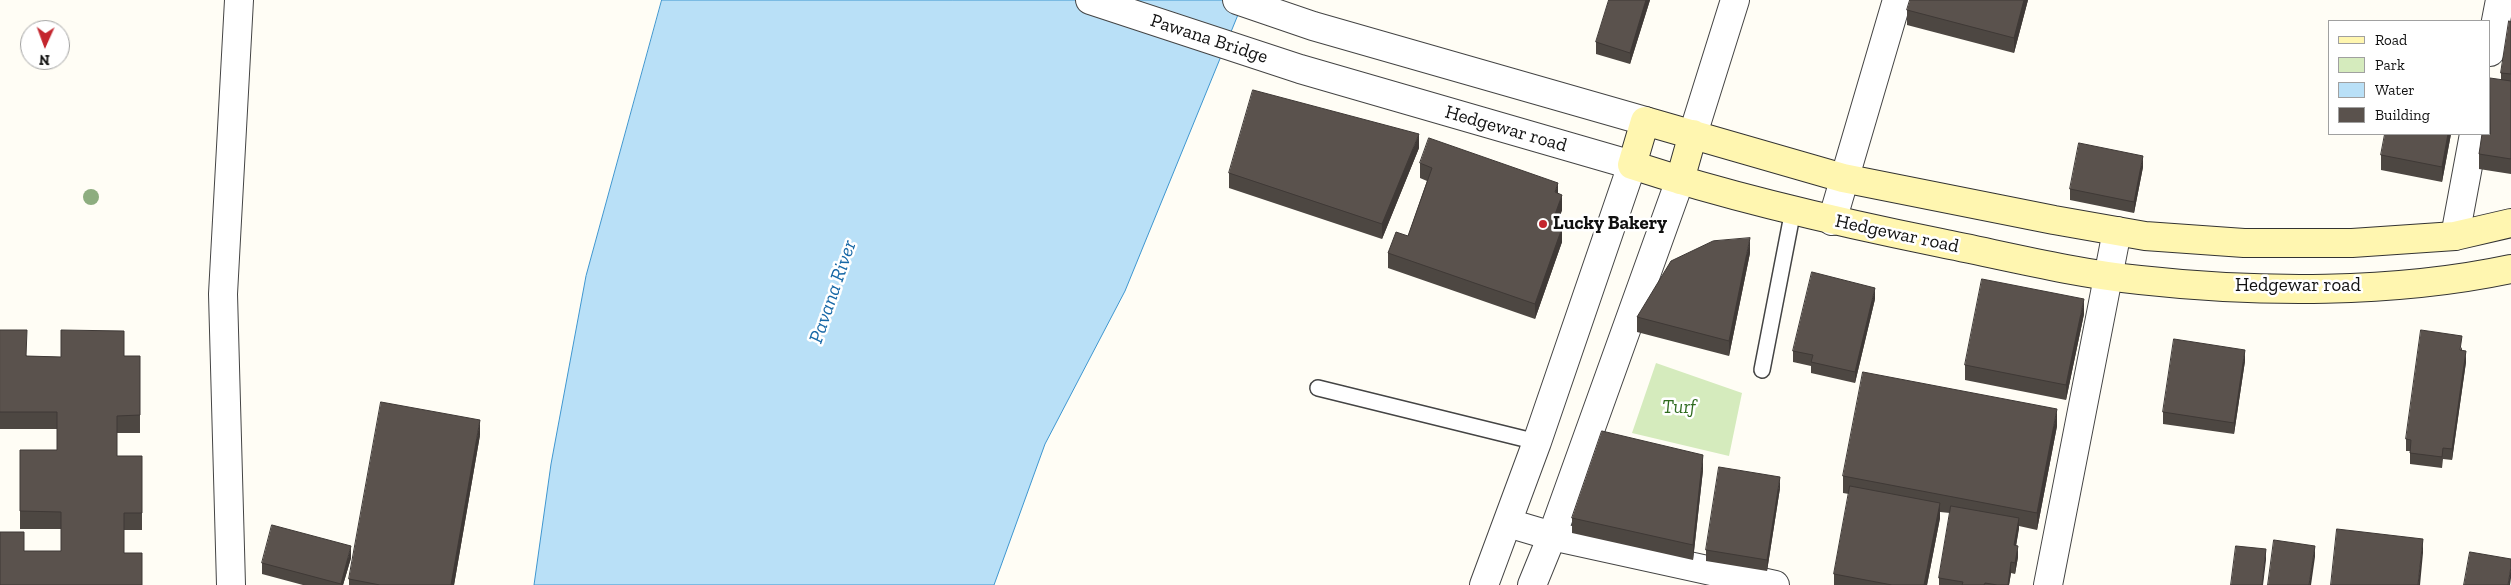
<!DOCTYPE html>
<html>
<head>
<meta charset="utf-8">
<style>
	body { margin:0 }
	#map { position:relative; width:2511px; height:585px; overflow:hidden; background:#fffdf5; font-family:"Zilla Slab",serif }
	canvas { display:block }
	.legend { position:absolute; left:2328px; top:20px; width:162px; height:115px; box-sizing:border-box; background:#fff; border:1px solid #a0a0a0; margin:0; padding:6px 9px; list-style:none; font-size:15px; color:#111 }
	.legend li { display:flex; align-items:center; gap:10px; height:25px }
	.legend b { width:25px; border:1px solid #a0a0a0 }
	.north { position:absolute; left:20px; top:20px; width:50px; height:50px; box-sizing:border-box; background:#fff; border:1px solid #a0a0a0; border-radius:50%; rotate:182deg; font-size:14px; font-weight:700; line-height:20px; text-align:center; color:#111 }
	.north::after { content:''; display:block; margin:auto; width:18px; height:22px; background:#c4262e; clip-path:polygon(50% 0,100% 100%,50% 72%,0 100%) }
</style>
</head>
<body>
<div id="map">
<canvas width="2511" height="585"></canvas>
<ul class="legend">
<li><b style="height:6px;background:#fff6b0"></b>Road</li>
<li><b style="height:14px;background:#d5ebbd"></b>Park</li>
<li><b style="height:14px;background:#b9e0f7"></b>Water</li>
<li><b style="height:14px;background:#5a524d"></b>Building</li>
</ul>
<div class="north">N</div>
</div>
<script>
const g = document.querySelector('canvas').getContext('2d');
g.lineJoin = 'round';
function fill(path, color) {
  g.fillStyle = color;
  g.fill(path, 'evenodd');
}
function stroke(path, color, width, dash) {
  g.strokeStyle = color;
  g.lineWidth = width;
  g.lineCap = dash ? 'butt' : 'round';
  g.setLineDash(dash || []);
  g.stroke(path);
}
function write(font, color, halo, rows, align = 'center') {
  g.font = font + ' "Zilla Slab",serif';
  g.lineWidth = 5;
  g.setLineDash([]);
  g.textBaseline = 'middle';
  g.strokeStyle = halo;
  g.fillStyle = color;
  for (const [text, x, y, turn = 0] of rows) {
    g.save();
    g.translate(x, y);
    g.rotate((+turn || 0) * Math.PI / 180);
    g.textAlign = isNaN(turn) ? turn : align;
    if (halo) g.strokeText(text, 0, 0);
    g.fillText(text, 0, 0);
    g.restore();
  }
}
fill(new Path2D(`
	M 1656,363 L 1742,393 L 1729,456 L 1632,433 Z`), '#d5ebbd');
const water = new Path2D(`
	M 662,0 L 1244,0 L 1125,291 L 1045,444 L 994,585 L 534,585 L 551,464 L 586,276 Z`);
fill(water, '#b9e0f7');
stroke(water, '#3f96cf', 1);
const service = new Path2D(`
	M 1762,370 L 1793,210
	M 1318,388 L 1537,442`);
const minor = new Path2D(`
	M 2490,52 L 2500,0
	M 1693,134 L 1735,0
	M 1832,221 L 1897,0
	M 2455,236 L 2474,134
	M 1508,523 L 1552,536 L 1775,585
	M 231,585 L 223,294 L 239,0
	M 2048,585 L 2117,231`);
const tertiary = new Path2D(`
	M 1090,0 L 1300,69 L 1632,165 L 1537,442 L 1484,585
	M 1237,0 L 1313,26 L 1645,121
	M 1532,585 L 1552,536 L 1680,180`);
const secondary = new Path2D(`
	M 1680,180 L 1693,134
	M 2511,223 L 2455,236 L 2352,243 L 2244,243 L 2145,236 L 2054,220 L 1843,178 L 1645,121 L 1632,165 C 1733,198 1837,222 1941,243 C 2006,256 2073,273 2140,280 C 2258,293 2394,294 2511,269`);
stroke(service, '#444', 18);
stroke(minor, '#444', 30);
stroke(tertiary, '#444', 30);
stroke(secondary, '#333', 30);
stroke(service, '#fff', 15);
stroke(minor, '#fff', 28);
stroke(tertiary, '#fff', 28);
stroke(secondary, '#fff6b0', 28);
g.fillStyle = '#8dad7f';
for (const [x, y] of [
	[91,197]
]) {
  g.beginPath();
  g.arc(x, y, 8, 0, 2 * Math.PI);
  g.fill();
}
fill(new Path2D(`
	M 1609,0 L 1650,0 L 1630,64 L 1596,54 L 1596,42 Z
	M 2028,0 L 2014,53 L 1907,25 L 1907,10 Z
	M 2511,22 L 2511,174 L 2479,169 L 2479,154 L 2501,80 L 2501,73 Z
	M 2451,134 L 2442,182 L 2381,170 L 2381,155 Z
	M 1419,148 L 1382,239 L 1229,188 L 1229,173 Z
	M 1420,163 L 1558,194 L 1562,210 L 1557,225 L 1562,242 L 1535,319 L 1388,268 L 1388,253 L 1408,236 L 1427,181 L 1420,178 Z
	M 2143,167 L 2134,213 L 2070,200 L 2070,189 Z
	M 1750,253 L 1729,356 L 1637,332 L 1637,317 Z
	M 1875,299 L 1855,383 L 1811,373 L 1811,366 L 1793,362 L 1793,351 Z
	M 2084,314 L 2066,400 L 1965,380 L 1965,365 Z
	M 0,330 L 27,356 L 61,357 L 140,356 L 140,433 L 117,433 L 117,456 L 142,456 L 142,530 L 124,530 L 0,585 L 24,551 L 61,551 L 61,529 L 20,529 L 20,450 L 57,450 L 57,429 L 0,429 Z
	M 2462,347 L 2462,351 L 2466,362 L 2452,460 L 2443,459 L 2442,468 L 2410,464 L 2410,451 L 2406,451 L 2406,439 Z
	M 2245,361 L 2234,434 L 2163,424 L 2163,412 Z
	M 2057,426 L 2037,530 L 2019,526 L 2016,546 L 2018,557 L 2015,574 L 2011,573 L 2009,585 L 1939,585 L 1939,578 L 1950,513 L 1940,512 L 1940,518 L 1927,585 L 1834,585 L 1834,574 L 1849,494 L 1843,493 L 1843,476 Z
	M 480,435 L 454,585 L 349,585 L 349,579 Z
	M 1703,470 L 1693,560 L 1572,533 L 1572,518 Z
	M 1780,488 L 1767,571 L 1706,561 L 1706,550 Z
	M 351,558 L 343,585 L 303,585 L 262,574 L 262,563 Z`), '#4d4742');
fill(new Path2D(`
	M 1646,0 L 1650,0 L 1630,64 L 1630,53 Z
	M 2024,0 L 2028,0 L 2014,53 L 2014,38 Z
	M 1419,134 L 1419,148 L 1382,239 L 1382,224 Z
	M 2448,134 L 2451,134 L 2442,182 L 2442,167 Z
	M 2143,156 L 2143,167 L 2134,213 L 2134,202 Z
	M 1558,183 L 1558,198 L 1555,192 Z
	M 1562,195 L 1562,210 L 1552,238 L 1552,223 Z
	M 1562,228 L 1562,242 L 1535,319 L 1535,304 Z
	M 1750,238 L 1750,253 L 1729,356 L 1729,341 Z
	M 1875,288 L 1875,299 L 1855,383 L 1855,372 Z
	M 2084,299 L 2084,314 L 2066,400 L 2066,385 Z
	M 2245,350 L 2245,361 L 2234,434 L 2234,423 Z
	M 2466,351 L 2466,362 L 2452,460 L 2452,449 Z
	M 2057,409 L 2057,426 L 2037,530 L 2037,513 Z
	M 480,420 L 480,435 L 454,585 L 451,585 Z
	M 1703,455 L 1703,470 L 1693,560 L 1693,545 Z
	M 1780,477 L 1780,488 L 1767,571 L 1767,560 Z
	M 1940,503 L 1940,518 L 1927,585 L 1924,585 Z
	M 2019,518 L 2019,529 L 2014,557 L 2014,545 Z
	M 2423,539 L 2423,553 L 2420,585 L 2418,585 Z
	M 351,546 L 351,558 L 343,585 L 341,585 Z
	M 2018,546 L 2018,557 L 2015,574 L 2015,563 Z
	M 2315,546 L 2315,557 L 2311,585 L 2309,585 Z
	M 2266,549 L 2266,560 L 2263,585 L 2262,585 Z
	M 2011,562 L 2011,573 L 2009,585 L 2008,585 Z
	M 2511,567 L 2511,578 L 2510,585 L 2508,585 Z`), '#3f3936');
const building = new Path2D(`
	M 1609,0 L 1646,0 L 1630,53 L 1596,42 Z
	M 1910,0 L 2024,0 L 2014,38 L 1907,10 Z
	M 2509,21 L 2511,22 L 2511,74 L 2501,73 Z
	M 2490,78 L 2511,81 L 2511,159 L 2479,154 L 2482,134 L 2490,134 Z
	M 1253,90 L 1419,134 L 1382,224 L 1229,173 Z
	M 2385,134 L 2448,134 L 2442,167 L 2381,155 Z
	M 1429,138 L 1558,183 L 1555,192 L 1562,195 L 1552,223 L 1562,228 L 1535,304 L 1388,253 L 1396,232 L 1408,236 L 1432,168 L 1420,163 Z
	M 2079,143 L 2143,156 L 2134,202 L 2070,189 Z
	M 1750,238 L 1729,341 L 1637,317 L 1671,261 L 1713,241 Z
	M 1812,272 L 1875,288 L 1855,372 L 1811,362 L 1813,355 L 1793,351 Z
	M 1982,279 L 2084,299 L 2066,385 L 1965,365 Z
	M 0,330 L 27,330 L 26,356 L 61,357 L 61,330 L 124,331 L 124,356 L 140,356 L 140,415 L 117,416 L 117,456 L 142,456 L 142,513 L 124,513 L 124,553 L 142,553 L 142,585 L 0,585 L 0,532 L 24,532 L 24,551 L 61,551 L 61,512 L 20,511 L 20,450 L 57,450 L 57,412 L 0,412 Z
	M 2421,330 L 2462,336 L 2460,350 L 2466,351 L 2452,449 L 2443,448 L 2442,457 L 2410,453 L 2411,440 L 2406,439 Z
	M 2174,339 L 2245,350 L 2234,423 L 2163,412 Z
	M 1863,372 L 2057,409 L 2037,513 L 1843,476 Z
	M 381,402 L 480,420 L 451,585 L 380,585 L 349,579 Z
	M 1602,431 L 1703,455 L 1693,545 L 1572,518 Z
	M 1719,467 L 1780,477 L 1767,560 L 1706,550 Z
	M 1850,486 L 1940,503 L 1924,585 L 1892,585 L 1834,574 Z
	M 1951,506 L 2019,518 L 2014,545 L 2018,546 L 2015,563 L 2011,562 L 2008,585 L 1997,585 L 1985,583 L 1984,585 L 1962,585 L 1963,582 L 1939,578 Z
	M 272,525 L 351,546 L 341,584 L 262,563 Z
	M 2337,529 L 2423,539 L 2418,585 L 2331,585 Z
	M 2274,540 L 2315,546 L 2309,585 L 2268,585 Z
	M 2236,546 L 2266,549 L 2262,585 L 2231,585 Z
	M 2470,552 L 2511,559 L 2511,567 L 2508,585 L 2464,585 Z`);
fill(building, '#5a524d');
stroke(building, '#3f3936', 1);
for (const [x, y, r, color] of [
	[1543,224,5,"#c4262e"]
]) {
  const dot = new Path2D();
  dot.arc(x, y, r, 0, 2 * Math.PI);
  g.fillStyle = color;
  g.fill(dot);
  stroke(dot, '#fff', 2);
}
write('19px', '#111', '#fff', [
	["Pawana Bridge",1209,39,18],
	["Hedgewar road",1506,129,16],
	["Hedgewar road",1897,234,12],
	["Hedgewar road",2298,286]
]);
write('bold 19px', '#111', '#fff', [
	["Lucky Bakery",1553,224]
], 'left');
write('italic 19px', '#2f6b1f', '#fff', [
	["Turf",1679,408]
]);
write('italic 20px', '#1768a6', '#fff', [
	["Pavana River",833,292,-71]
]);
</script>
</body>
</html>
